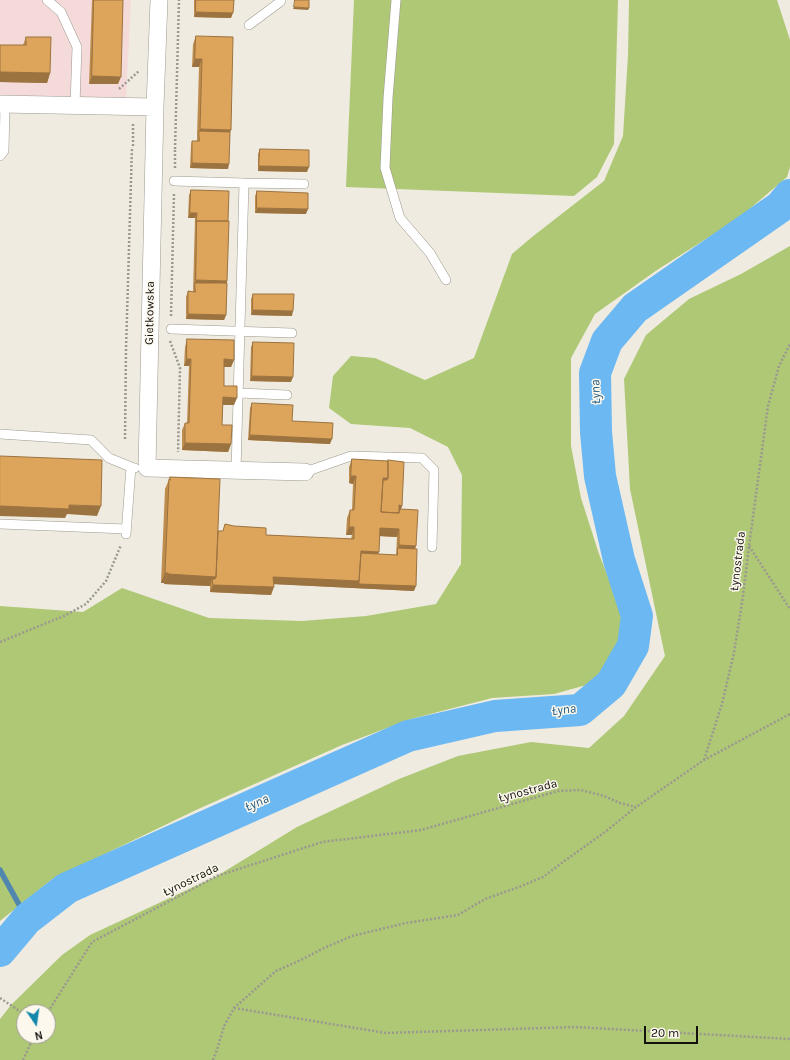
<!DOCTYPE html>
<html>
<head>
<meta charset="utf-8">
<style>
	body { margin:0 }
	#map { position:relative; width:790px; height:1060px; overflow:hidden; background:#efebe0; font-family:Karla,sans-serif }
	canvas { display:block }
	.north { position:absolute; left:16px; top:1004px; width:40px; height:40px; box-sizing:border-box; background:#fcf8ed; border:1px solid #9f9c94; border-radius:50%; rotate:167deg; font-size:11px; font-weight:700; line-height:16px; text-align:center; color:#13110e }
	.north::after { content:''; display:block; margin:auto; width:14px; height:18px; background:#1487ac; clip-path:polygon(50% 0,100% 100%,50% 72%,0 100%) }
	.scale { position:absolute; left:644px; top:1026px; width:54px; height:18px; box-sizing:border-box; border:2px solid #13110e; border-top:0; padding-left:5px; font-size:12px; line-height:14px; white-space:nowrap; color:#13110e; -webkit-text-stroke:3px #fcf8ed; paint-order:stroke }
</style>
</head>
<body>
<div id="map">
<canvas width="790" height="1060"></canvas>
<div class="north">N</div>
<div class="scale">20 m</div>
</div>
<script>
const g = document.querySelector('canvas').getContext('2d');
g.lineJoin = 'round';
function fill(path, color) {
  g.fillStyle = color;
  g.fill(path, 'evenodd');
}
function stroke(path, color, width, dash) {
  g.strokeStyle = color;
  g.lineWidth = width;
  g.lineCap = dash ? 'butt' : 'round';
  g.setLineDash(dash || []);
  g.stroke(path);
}
function write(font, color, halo, rows, align = 'center') {
  g.font = font + ' Karla,sans-serif';
  g.lineWidth = 3;
  g.setLineDash([]);
  g.textBaseline = 'middle';
  g.strokeStyle = halo;
  g.fillStyle = color;
  for (const [text, x, y, turn = 0] of rows) {
    g.save();
    g.translate(x, y);
    g.rotate((+turn || 0) * Math.PI / 180);
    g.textAlign = isNaN(turn) ? turn : align;
    if (halo) g.strokeText(text, 0, 0);
    g.fillText(text, 0, 0);
    g.restore();
  }
}
fill(new Path2D(`
	M 0,0 L 131,0 L 126,99 L 0,95 Z`), '#f5dada');
fill(new Path2D(`
	M 354,0 L 618,0 L 614,144 L 597,177 L 574,196 L 346,187 Z
	M 629,0 L 777,0 L 790,40 L 790,167 L 787,177 L 739,218 L 657,270 L 595,314 L 571,358 L 571,446 L 581,498 L 599,554 L 624,617 L 617,660 L 590,684 L 554,694 L 492,698 L 411,719 L 342,745 L 196,810 L 51,880 L 0,921 L 0,606 L 83,612 L 122,588 L 209,618 L 302,621 L 366,616 L 436,604 L 461,564 L 462,475 L 448,447 L 410,428 L 351,424 L 329,408 L 333,376 L 351,356 L 375,358 L 425,380 L 474,358 L 512,254 L 532,237 L 604,181 L 623,136 L 628,55 Z
	M 790,246 L 790,1060 L 0,1060 L 0,1019 L 11,1005 L 62,955 L 90,935 L 217,876 L 297,827 L 399,779 L 458,756 L 531,742 L 589,748 L 624,716 L 665,656 L 630,489 L 624,379 L 646,335 L 689,299 L 741,274 ZM 24,1012 L 48,1012 L 48,1036 L 24,1036 Z`), '#aec875');
stroke(new Path2D(`
	M 0,870 L 27,919`), '#5186ae', 5.5);
stroke(new Path2D(`
	M 0,951 L 27,919 L 67,888 L 408,736 L 495,716 L 580,710 L 611,684 L 633,646 L 637,616 L 619,560 L 600,476 L 596,432 L 595,373 L 607,341 L 635,308 L 780,207 L 790,195`), '#6cb8f2', 32);
const service = new Path2D(`
	M 47,0 L 61,12 L 77,47 L 75,105
	M 396,0 L 388,98 L 385,168 L 400,218 L 430,253 L 446,280
	M 249,25 L 280,2 L 281,0
	M 0,156 L 4,151 L 5,104
	M 174,181 L 244,183 L 236,471
	M 244,183 L 304,184
	M 171,329 L 292,333
	M 239,393 L 287,395
	M 0,434 L 91,440 L 109,458 L 131,467
	M 305,472 L 351,456 L 422,458 L 434,470 L 432,547
	M 0,524 L 126,529
	M 126,534 L 131,467 L 135,468`);
const minor = new Path2D(`
	M 159,0 L 155,107 L 147,468 L 305,472
	M 0,104 L 155,107`);
stroke(service, '#9c998f', 10);
stroke(minor, '#9c998f', 18);
stroke(new Path2D(`
	M 119,89 L 139,71
	M 133,124 L 133,147
	M 175,149 L 179,0
	M 175,168 L 175,149
	M 171,316 L 174,193
	M 170,341 L 180,368 L 178,452
	M 125,439 L 126,349 L 132,147
	M 749,546 L 790,609
	M 0,642 L 64,616 L 86,604 L 106,581 L 121,545
	M 704,760 L 722,704 L 734,653 L 743,596 L 749,546 L 768,406 L 779,366 L 790,344
	M 0,998 L 24,1014
	M 234,1008 L 386,1033 L 575,1027 L 790,1039
	M 48,1012 L 92,942 L 217,876 L 322,842 L 421,830 L 558,791 L 581,790 L 604,796 L 620,803 L 636,807
	M 23,1060 L 34,1036
	M 213,1060 L 217,1050 L 224,1026 L 234,1008 L 276,971 L 301,960 L 324,948 L 352,936 L 406,923 L 458,915 L 485,899 L 519,887 L 543,877 L 563,862 L 605,832 L 636,807 L 704,760 L 790,714`), '#9b9890', 2.5, [2, 2]);
stroke(service, '#fff', 9);
stroke(minor, '#fff', 17);
fill(new Path2D(`
	M 92,0 L 123,0 L 118,84 L 89,84 Z
	M 194,0 L 234,0 L 231,18 L 194,17 Z
	M 196,36 L 231,130 L 230,132 L 228,169 L 190,168 L 191,146 L 192,141 L 197,141 L 197,136 L 199,67 L 192,67 L 193,44 Z
	M 26,37 L 50,73 L 47,83 L 0,82 L 0,45 L 23,45 Z
	M 260,149 L 307,172 L 258,171 L 258,154 Z
	M 191,190 L 227,281 L 227,283 L 226,315 L 224,320 L 186,319 L 186,297 L 188,291 L 193,292 L 195,218 L 188,218 L 189,195 Z
	M 257,191 L 306,214 L 255,213 L 255,196 Z
	M 253,294 L 292,316 L 251,315 L 251,299 Z
	M 187,339 L 234,360 L 231,367 L 224,367 L 224,386 L 234,405 L 223,405 L 222,425 L 231,444 L 228,452 L 182,450 L 182,430 L 185,423 L 187,423 L 189,366 L 184,366 L 185,347 Z
	M 253,342 L 291,382 L 250,381 L 251,347 Z
	M 252,403 L 292,421 L 330,444 L 248,440 L 250,408 Z
	M 352,459 L 402,506 L 401,509 L 415,548 L 414,591 L 274,584 L 271,595 L 210,592 L 210,586 L 164,584 L 164,583 L 161,583 L 165,489 L 170,477 L 218,531 L 223,531 L 225,524 L 266,535 L 351,539 L 352,535 L 346,535 L 347,518 L 350,510 L 352,510 L 353,484 L 349,483 L 349,467 ZM 380,536 L 397,537 L 396,555 L 378,554 Z`), '#be8d4e');
fill(new Path2D(`
	M 294,7 L 309,8 L 308,10 L 293,9 Z
	M 196,12 L 233,13 L 231,18 L 194,17 Z
	M 195,59 L 202,59 L 199,67 L 192,67 Z
	M 0,72 L 50,73 L 47,83 L 0,82 Z
	M 92,76 L 121,77 L 118,84 L 89,84 Z
	M 200,129 L 231,130 L 228,137 L 199,131 L 197,136 Z
	M 192,163 L 229,164 L 228,169 L 190,168 Z
	M 259,166 L 309,167 L 307,172 L 258,171 Z
	M 257,208 L 308,209 L 306,214 L 255,213 Z
	M 190,213 L 197,213 L 195,218 L 188,218 Z
	M 196,280 L 227,281 L 225,288 L 195,283 Z
	M 253,310 L 293,311 L 292,316 L 251,315 Z
	M 188,314 L 226,315 L 224,320 L 186,319 Z
	M 187,359 L 191,359 L 189,366 L 184,366 Z
	M 224,359 L 234,360 L 231,367 L 222,367 Z
	M 252,376 L 293,377 L 291,382 L 250,381 Z
	M 223,397 L 237,398 L 234,405 L 220,405 Z
	M 250,435 L 332,439 L 330,444 L 248,440 Z
	M 185,443 L 231,444 L 228,452 L 182,450 Z
	M 351,476 L 356,476 L 353,484 L 349,483 Z
	M 383,478 L 388,478 L 385,485 L 382,485 Z
	M 69,505 L 101,506 L 97,516 L 67,514 L 65,518 L 0,516 L 0,506 Z
	M 399,505 L 402,506 L 400,511 L 400,509 L 399,511 L 397,510 Z
	M 349,527 L 354,527 L 352,535 L 346,535 Z
	M 380,528 L 399,529 L 397,537 L 378,536 Z
	M 399,545 L 416,546 L 414,554 L 398,548 Z
	M 361,551 L 379,552 L 376,559 L 360,558 Z
	M 165,573 L 168,573 L 164,583 L 161,583 Z
	M 168,574 L 216,577 L 213,584 L 212,579 L 210,586 L 164,584 Z
	M 273,577 L 359,581 L 416,586 L 414,591 L 271,584 Z
	M 213,585 L 274,587 L 271,595 L 210,592 Z`), '#9b7340');
const building = new Path2D(`
	M 94,0 L 123,0 L 121,77 L 92,76 Z
	M 196,0 L 234,0 L 233,13 L 196,12 Z
	M 295,0 L 309,0 L 309,8 L 294,7 Z
	M 196,36 L 233,37 L 231,130 L 200,129 L 202,59 L 195,59 Z
	M 26,37 L 51,37 L 50,73 L 0,72 L 0,45 L 26,45 Z
	M 199,131 L 230,132 L 229,164 L 192,163 L 192,141 L 199,141 Z
	M 260,149 L 309,150 L 309,167 L 259,166 Z
	M 191,190 L 229,191 L 228,221 L 197,221 L 196,223 L 197,213 L 190,213 Z
	M 257,191 L 308,193 L 308,209 L 257,208 Z
	M 197,221 L 229,221 L 227,281 L 196,280 Z
	M 195,283 L 227,283 L 226,315 L 188,314 L 188,291 L 195,292 Z
	M 253,294 L 294,294 L 293,311 L 253,310 Z
	M 187,339 L 234,340 L 234,360 L 224,359 L 224,386 L 237,386 L 237,398 L 223,397 L 222,425 L 232,425 L 231,444 L 185,443 L 185,423 L 189,423 L 191,359 L 187,359 Z
	M 253,342 L 294,343 L 293,377 L 252,376 Z
	M 252,403 L 293,405 L 292,421 L 333,423 L 332,439 L 250,435 Z
	M 0,456 L 102,460 L 101,506 L 69,505 L 69,509 L 0,506 Z
	M 352,459 L 388,461 L 388,478 L 383,478 L 381,512 L 399,513 L 400,509 L 418,510 L 416,546 L 399,545 L 399,529 L 380,528 L 379,552 L 361,551 L 359,581 L 273,577 L 274,587 L 213,585 L 212,579 L 215,579 L 216,577 L 218,531 L 223,531 L 225,524 L 234,526 L 266,528 L 266,535 L 354,539 L 354,527 L 349,527 L 350,510 L 354,510 L 356,476 L 351,476 Z
	M 388,460 L 404,462 L 402,506 L 399,505 L 399,513 L 381,512 L 383,480 L 387,480 L 388,478 Z
	M 170,477 L 220,479 L 216,577 L 168,574 L 168,573 L 165,573 L 169,479 L 170,480 Z
	M 398,548 L 417,549 L 416,586 L 359,584 L 359,581 L 361,553 L 397,555 Z`);
fill(building, '#dda45b');
stroke(building, '#9b7340', 1);
write('12px', '#13110e', '#fcf8ed', [
	["Gietkowska",150,313,-89],
	["Łynostrada",738,561,-83],
	["Łynostrada",528,791,-15],
	["Łynostrada",191,880,-26]
]);
write('italic 13px', '#245a81', '#fcf8ed', [
	["Łyna",596,392,-93],
	["Łyna",564,710,-7],
	["Łyna",257,803,-24]
]);
</script>
</body>
</html>
